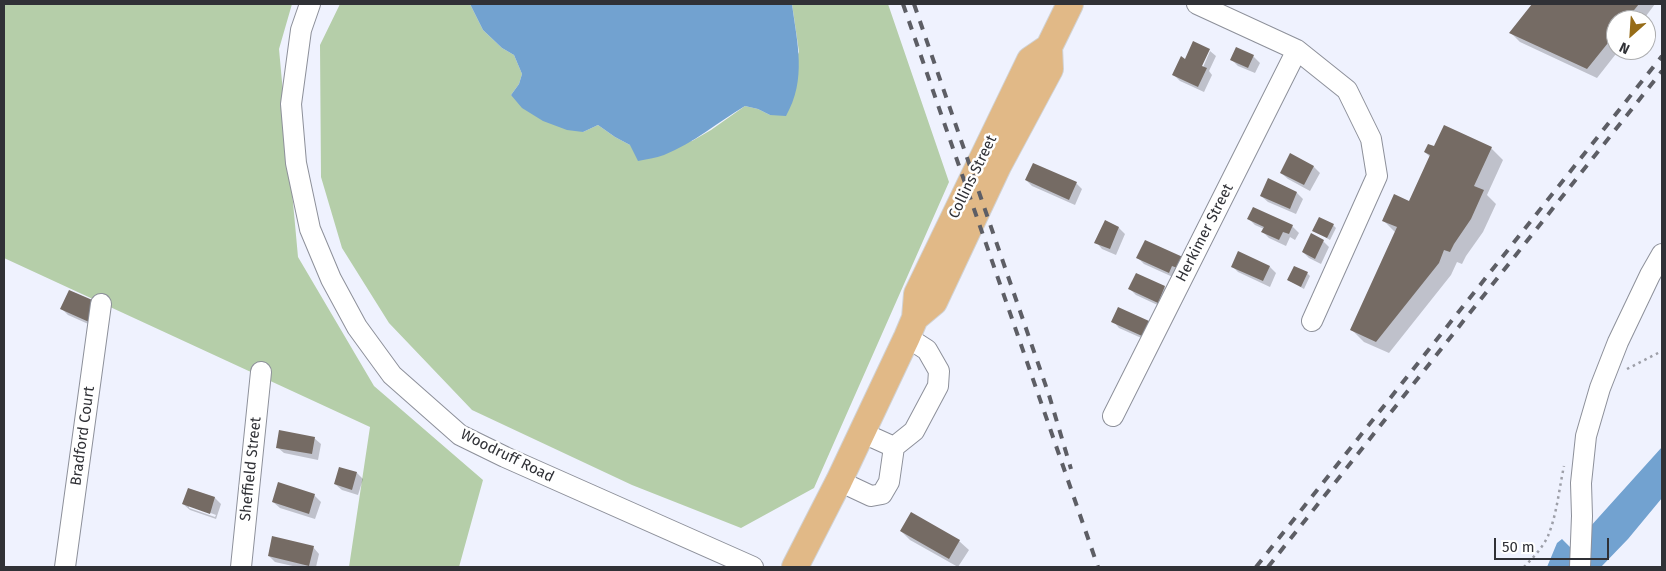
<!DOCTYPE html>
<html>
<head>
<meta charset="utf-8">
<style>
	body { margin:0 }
	#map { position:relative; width:1666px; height:571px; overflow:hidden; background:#eff2fe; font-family:"Fira Sans",sans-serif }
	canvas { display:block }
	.frame { position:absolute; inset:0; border:5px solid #303136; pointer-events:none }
	.north { position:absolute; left:1606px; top:10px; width:50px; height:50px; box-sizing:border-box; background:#fff; border:1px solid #acadaf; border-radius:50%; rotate:206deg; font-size:14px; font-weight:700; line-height:20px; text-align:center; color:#303136 }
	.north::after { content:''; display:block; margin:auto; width:18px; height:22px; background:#966c18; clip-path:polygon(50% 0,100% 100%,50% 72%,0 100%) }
	.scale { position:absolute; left:1494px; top:538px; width:115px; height:22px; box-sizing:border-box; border:2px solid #303136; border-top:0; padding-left:6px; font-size:15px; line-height:18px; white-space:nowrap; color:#303136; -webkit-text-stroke:4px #fff; paint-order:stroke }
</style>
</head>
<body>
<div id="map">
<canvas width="1666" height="571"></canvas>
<div class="frame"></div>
<div class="north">N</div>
<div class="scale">50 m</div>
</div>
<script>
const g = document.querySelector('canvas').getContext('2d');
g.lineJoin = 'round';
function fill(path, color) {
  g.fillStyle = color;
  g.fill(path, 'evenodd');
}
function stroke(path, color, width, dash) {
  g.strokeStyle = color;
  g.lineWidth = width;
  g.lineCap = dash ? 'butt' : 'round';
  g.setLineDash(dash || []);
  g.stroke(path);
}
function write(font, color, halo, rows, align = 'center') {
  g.font = font + ' "Fira Sans",sans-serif';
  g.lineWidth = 5;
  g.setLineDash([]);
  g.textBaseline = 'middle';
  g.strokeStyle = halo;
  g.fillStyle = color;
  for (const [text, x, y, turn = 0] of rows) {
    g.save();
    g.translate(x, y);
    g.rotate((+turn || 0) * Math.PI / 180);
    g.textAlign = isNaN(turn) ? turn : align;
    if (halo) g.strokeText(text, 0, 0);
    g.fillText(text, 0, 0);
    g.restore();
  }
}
fill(new Path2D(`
	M 4,4 L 292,4 L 279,49 L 298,257 L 374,386 L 483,480 L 459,567 L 349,567 L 370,427 L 4,258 Z
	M 340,4 L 470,4 L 483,30 L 502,48 L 514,55 L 522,74 L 519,84 L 511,95 L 583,132 L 598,125 L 615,137 L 630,145 L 692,141 L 711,130 L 745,106 L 758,109 L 770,115 L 799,52 L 792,4 L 888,4 L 949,182 L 814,488 L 741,528 L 632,485 L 472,410 L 389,323 L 342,248 L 321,177 L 320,45 Z`), '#b5cea9');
fill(new Path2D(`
	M 470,4 L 792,4 C 797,43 807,79 786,116 L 770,115 L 758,109 L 745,106 C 718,122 694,143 664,155 C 656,158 646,159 638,161 L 630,145 L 615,137 L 598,125 L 583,132 L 567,130 L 543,121 L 522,108 L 511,95 L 519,84 L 522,74 L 514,55 L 502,48 L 483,30 Z
	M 1662,447 L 1662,498 L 1628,539 L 1601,567 L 1547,567 L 1557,543 L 1562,539 L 1571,548 Z`), '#72a2d0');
fill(new Path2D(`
	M 1534,4 L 1655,4 L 1643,20 L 1616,20 L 1616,50 L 1619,50 L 1597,78 L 1520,42 L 1511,33 Z
	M 1237,49 L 1253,56 L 1260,63 L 1255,73 L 1238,66 L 1232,60 Z
	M 1209,50 L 1199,71 L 1201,72 L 1210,51 L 1216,56 L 1209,71 L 1212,75 L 1204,92 L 1180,81 L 1174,75 L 1186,60 Z
	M 1435,148 L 1491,148 L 1503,160 L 1487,195 L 1496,204 L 1483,232 L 1466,256 L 1462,264 L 1457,262 L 1451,275 L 1389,353 L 1364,342 L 1351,329 L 1396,233 L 1383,220 L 1410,203 L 1430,157 L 1425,152 Z
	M 1291,155 L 1314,167 L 1320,173 L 1310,191 L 1288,179 L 1281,173 Z
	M 1026,180 L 1076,183 L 1082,189 L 1075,205 L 1032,186 Z
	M 1297,193 L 1303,199 L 1296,214 L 1268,202 L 1261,196 Z
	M 1253,208 L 1292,226 L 1299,233 L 1295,240 L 1290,237 L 1286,246 L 1269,238 L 1263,232 L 1264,229 L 1255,225 L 1249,219 Z
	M 1105,222 L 1119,228 L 1125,234 L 1116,255 L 1102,249 L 1096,242 Z
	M 1333,225 L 1336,228 L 1330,240 L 1313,230 Z
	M 1323,241 L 1329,247 L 1321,264 L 1309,258 L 1303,252 Z
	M 1145,242 L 1186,275 L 1175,278 L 1144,264 L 1138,258 Z
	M 1238,253 L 1270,267 L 1276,273 L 1270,287 L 1238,272 L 1232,266 Z
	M 1307,273 L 1310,276 L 1304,289 L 1288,280 Z
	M 1137,274 L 1164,287 L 1171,293 L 1164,308 L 1136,295 L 1130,289 Z
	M 69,291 L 95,327 L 68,315 L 62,309 Z
	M 1113,321 L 1148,322 L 1154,328 L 1148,341 L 1119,328 Z
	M 314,438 L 321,444 L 318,460 L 284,453 L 277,447 Z
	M 357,473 L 363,479 L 358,495 L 342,490 L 335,484 Z
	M 188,489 L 215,498 L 221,504 L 216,519 L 190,510 L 183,504 ZM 189,505 L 216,515 L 215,517 L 189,508 Z
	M 314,495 L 321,502 L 315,519 L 280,508 L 273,502 Z
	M 901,531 L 959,541 L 969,550 L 958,567 L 910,540 Z
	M 313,547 L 319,554 L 316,567 L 297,567 L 275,562 L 269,556 Z`), '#0003');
fill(new Path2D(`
	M 1532,4 L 1639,4 L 1626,20 L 1616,20 L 1616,33 L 1587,69 L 1509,33 Z
	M 1193,41 L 1210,49 L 1202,66 L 1207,68 L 1198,87 L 1172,75 L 1181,56 L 1185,59 Z
	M 1236,47 L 1254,55 L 1248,68 L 1230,60 Z
	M 1444,125 L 1492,147 L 1474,186 L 1484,190 L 1471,219 L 1454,244 L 1450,252 L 1444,250 L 1439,263 L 1376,342 L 1350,330 L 1397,227 L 1382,221 L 1394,194 L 1409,201 L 1430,155 L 1424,152 L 1428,144 L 1434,146 Z
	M 1290,153 L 1314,166 L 1304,185 L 1280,173 Z
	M 1033,163 L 1077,182 L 1069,200 L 1025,180 Z
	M 1268,178 L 1297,192 L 1290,209 L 1260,196 Z
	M 1253,207 L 1293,225 L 1289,234 L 1283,232 L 1279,240 L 1261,232 L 1264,227 L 1247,219 Z
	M 1319,217 L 1334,224 L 1327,238 L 1312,231 Z
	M 1105,220 L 1119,227 L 1110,249 L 1094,243 Z
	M 1311,233 L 1324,240 L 1315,259 L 1302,252 Z
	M 1145,240 L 1185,258 L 1180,269 L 1172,266 L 1169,273 L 1136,258 Z
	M 1238,251 L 1270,266 L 1263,281 L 1231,267 Z
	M 1294,266 L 1308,272 L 1301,287 L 1287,280 Z
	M 1136,273 L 1165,286 L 1158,303 L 1128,289 Z
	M 69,290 L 97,302 L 89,322 L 60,309 Z
	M 1118,307 L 1149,321 L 1142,336 L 1111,322 Z
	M 279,430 L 315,437 L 312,454 L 276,448 Z
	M 339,467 L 357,472 L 352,490 L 334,484 Z
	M 278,482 L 315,494 L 309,514 L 272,502 Z
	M 188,488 L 215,497 L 210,514 L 182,504 Z
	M 911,512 L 960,540 L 949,559 L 900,531 Z
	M 272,536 L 314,546 L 309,566 L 268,556 Z`), '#756b64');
const minor = new Path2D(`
	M 310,4 L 301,30 L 291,104 L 296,163 L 310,229 L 331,279 L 357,327 L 392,375 L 460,435 L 505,457 L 753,567
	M 1197,4 L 1297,50 L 1347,90 L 1371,139 L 1377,176 L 1312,321
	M 1113,416 L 1297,50
	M 863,433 L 894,447 L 914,431 L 938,386 L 939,371 L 927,350 L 907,337
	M 839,481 L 871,496 L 882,494 L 889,482 L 894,447
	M 65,567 L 101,304
	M 241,567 L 261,372
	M 1580,567 L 1582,516 L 1581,483 L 1586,436 L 1600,388 L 1618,342 L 1650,275 L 1662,254`);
const major = new Path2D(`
	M 915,318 L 934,302 L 998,166 L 1050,69 L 1049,47 L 1070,4
	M 795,567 L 839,481 L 907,337 L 915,318 L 917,294 L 1030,60 L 1049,47`);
stroke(minor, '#8d909a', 22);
stroke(major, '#d1d2d3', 28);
stroke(new Path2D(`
	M 1627,369 L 1662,351
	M 1524,567 C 1533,558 1543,547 1548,536 C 1557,514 1559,489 1564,466`), '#9d9fa8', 2.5, [2.5, 4]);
stroke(minor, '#fff', 20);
stroke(major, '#e1b987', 26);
stroke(new Path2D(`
	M 903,4 L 1098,567
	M 914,4 L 1049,395 L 1071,469
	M 1256,567 L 1662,56
	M 1268,567 L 1662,71`), '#5d5e65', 4, [9, 9]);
write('15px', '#303136', '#fff', [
	["Collins Street",973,177,-64],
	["Herkimer Street",1205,233,-63],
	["Bradford Court",83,436,-82],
	["Woodruff Road",507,456,26],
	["Sheffield Street",251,469,-84]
]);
</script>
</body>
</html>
